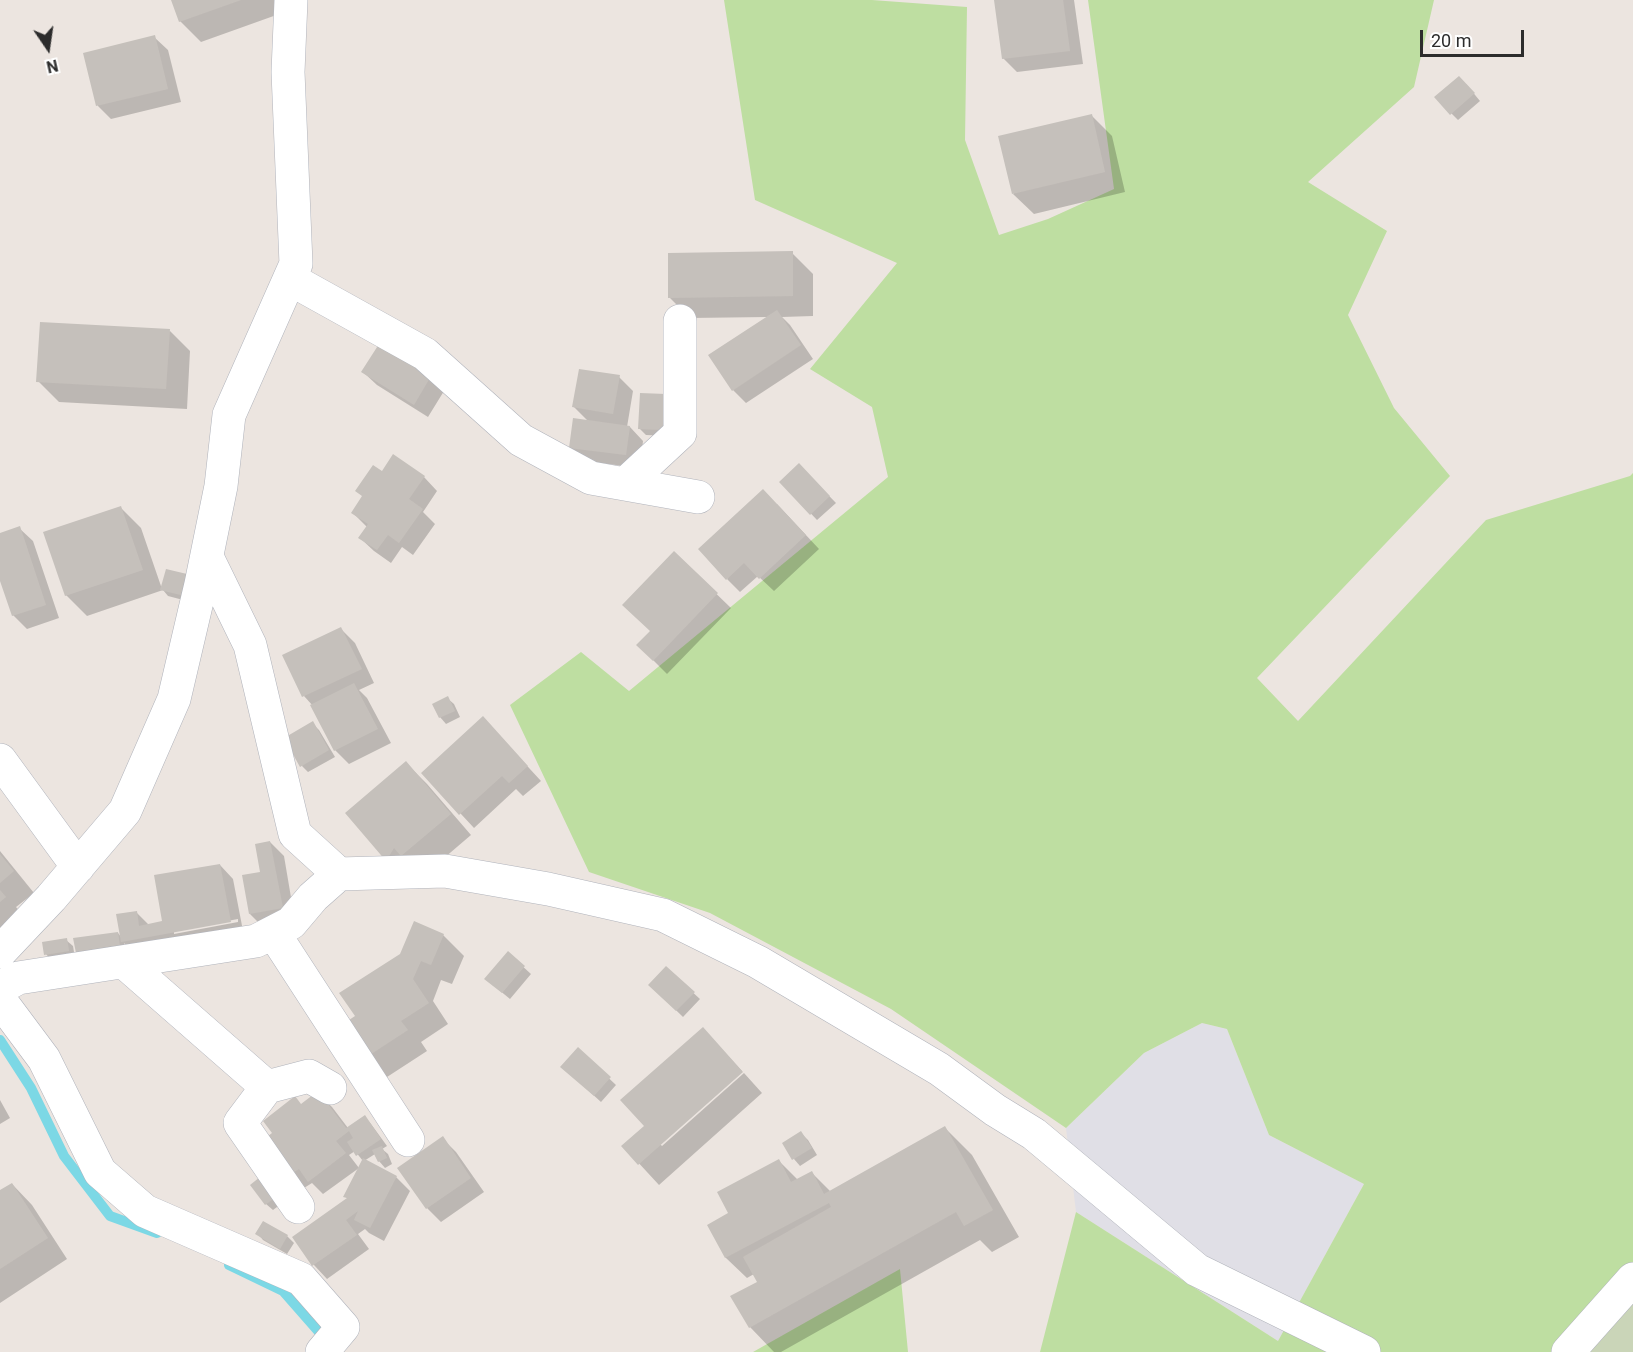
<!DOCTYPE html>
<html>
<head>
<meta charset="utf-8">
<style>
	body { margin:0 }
	#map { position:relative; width:1633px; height:1352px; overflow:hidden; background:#ece5e0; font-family:Roboto,sans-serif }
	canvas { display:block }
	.north { position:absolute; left:18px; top:18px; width:60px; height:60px; -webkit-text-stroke:4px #fff; paint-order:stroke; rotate:167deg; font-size:16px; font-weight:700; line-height:24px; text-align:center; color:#2c2c2c }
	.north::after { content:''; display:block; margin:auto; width:21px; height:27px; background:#2c2c2c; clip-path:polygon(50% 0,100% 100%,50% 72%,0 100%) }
	.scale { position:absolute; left:1420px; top:30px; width:104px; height:27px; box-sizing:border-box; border:3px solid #2c2c2c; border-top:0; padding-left:8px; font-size:18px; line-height:21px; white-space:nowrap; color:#2c2c2c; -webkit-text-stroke:4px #fff; paint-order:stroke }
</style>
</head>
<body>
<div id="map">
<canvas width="1633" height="1352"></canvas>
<div class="north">N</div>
<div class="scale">20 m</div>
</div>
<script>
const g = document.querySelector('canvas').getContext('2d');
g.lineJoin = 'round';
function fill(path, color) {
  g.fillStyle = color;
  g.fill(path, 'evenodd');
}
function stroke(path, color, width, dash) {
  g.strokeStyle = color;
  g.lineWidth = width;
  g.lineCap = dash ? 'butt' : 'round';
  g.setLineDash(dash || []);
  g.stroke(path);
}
fill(new Path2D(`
	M 1202,1023 L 1227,1029 L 1269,1135 L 1364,1184 L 1278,1341 L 1076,1212 L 1066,1128 L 1144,1053 Z`), '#e0dfe6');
fill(new Path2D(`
	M 724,0 L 872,0 L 967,7 L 965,140 L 999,235 L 1048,219 L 1114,189 L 1088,0 L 1434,0 L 1414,87 L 1308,182 L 1387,231 L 1348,315 L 1394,408 L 1450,476 L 1257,678 L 1298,721 L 1486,520 L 1630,476 L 1633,473 L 1633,1352 L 1040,1352 L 1076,1212 L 1278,1341 L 1364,1184 L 1269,1135 L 1227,1029 L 1202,1023 L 1144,1053 L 1066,1128 L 891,1009 L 710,913 L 589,872 L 510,705 L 581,652 L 629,691 L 888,477 L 872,407 L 810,369 L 897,263 L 755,200 Z
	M 900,1269 L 908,1352 L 753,1352 Z`), '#bedea1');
fill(new Path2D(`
	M 1633,1300 L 1633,1352 L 1587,1352 Z`), '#cad5b8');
fill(new Path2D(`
	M 173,0 L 294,0 L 296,8 L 201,42 L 180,21 Z
	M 995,0 L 1074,0 L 1083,64 L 1017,72 L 1003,58 Z
	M 154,37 L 168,50 L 181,102 L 111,119 L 98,106 L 85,54 Z
	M 1466,84 L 1480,101 L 1458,120 L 1436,98 Z
	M 1091,115 L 1112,136 L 1125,192 L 1034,214 L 1013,194 Z
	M 792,253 L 813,274 L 813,316 L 782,317 L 790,325 L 813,359 L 746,403 L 733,390 L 768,317 L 690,318 L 669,297 Z
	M 170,331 L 190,351 L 187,409 L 59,402 L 38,381 Z
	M 363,372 L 430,378 L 444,391 L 428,417 L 377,385 Z
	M 619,377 L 633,391 L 627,427 L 630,427 L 643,441 L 640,468 L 584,461 L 570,447 L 589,422 L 574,407 Z
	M 665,395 L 670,436 L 646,435 L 639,428 Z
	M 799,465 L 836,503 L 817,520 L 781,482 Z
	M 382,473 L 424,477 L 437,491 L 423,512 L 435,524 L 413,555 L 402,547 L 391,563 L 374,551 L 360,538 L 367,527 L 353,513 Z
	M 777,504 L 819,549 L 774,591 L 758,576 L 740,592 L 727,579 Z
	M 120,507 L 141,528 L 162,589 L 186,576 L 187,601 L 168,596 L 163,590 L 87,616 L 66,595 Z
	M 19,528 L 33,541 L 59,618 L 27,629 L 13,615 L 0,576 L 0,534 Z
	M 674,553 L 731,608 L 667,674 L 638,645 L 652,631 Z
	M 341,629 L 355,643 L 374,683 L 359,690 L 367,698 L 391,743 L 349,764 L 335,750 L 313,706 L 304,696 Z
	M 447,698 L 454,704 L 460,717 L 446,724 L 440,717 Z
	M 312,723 L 319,730 L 335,757 L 308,772 L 302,766 Z
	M 496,732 L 541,781 L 523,796 L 516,789 L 474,828 L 423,773 Z
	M 406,763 L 427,784 L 471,835 L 423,876 L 387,860 Z
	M 270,842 L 284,856 L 295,921 L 264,928 L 250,914 Z
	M 0,851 L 34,893 L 16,907 L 25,918 L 0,958 Z
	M 220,865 L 233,879 L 244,936 L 136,955 L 124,943 L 126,953 L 84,959 L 118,933 L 122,938 L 136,912 L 149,925 L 164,922 ZM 238,919 L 238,922 L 174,934 L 174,931 Z
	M 443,935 L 464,956 L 452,984 L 441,980 L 433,1001 L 448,1024 L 421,1042 L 427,1051 L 387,1077 L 366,1057 L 357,1017 Z
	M 66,940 L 73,946 L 75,958 L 52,961 L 46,954 Z
	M 508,953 L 531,974 L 510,999 L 493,985 Z
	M 666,968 L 700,999 L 683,1017 L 650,985 Z
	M 703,1029 L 742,1071 L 660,1144 L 662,1146 L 744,1073 L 762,1093 L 659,1185 L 623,1146 L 646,1126 Z
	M 578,1049 L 616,1085 L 601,1102 L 569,1073 Z
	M 318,1093 L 332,1107 L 348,1128 L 365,1117 L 371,1124 L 387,1146 L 382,1149 L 388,1154 L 392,1164 L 385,1168 L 379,1161 L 375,1154 L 364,1161 L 396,1177 L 410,1191 L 384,1241 L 369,1233 L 365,1229 L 358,1234 L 369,1249 L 327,1279 L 314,1265 L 294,1237 L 348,1199 L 345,1196 L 363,1161 L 355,1151 L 349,1155 L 359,1168 L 323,1194 L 312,1183 L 304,1188 L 290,1174 L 302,1105 Z
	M 0,1100 L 10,1118 L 0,1124 Z
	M 945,1128 L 972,1155 L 1019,1237 L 992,1252 L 980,1240 L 781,1352 L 774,1352 L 750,1327 L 759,1283 L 754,1274 L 747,1278 L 726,1258 L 709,1225 L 730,1214 L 779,1161 L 798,1180 L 812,1173 L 831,1192 Z
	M 801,1133 L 808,1140 L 817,1155 L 800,1166 L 794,1159 Z
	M 442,1138 L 456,1152 L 484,1192 L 441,1222 L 427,1208 Z
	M 12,1184 L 32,1205 L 67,1259 L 0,1303 L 0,1192 Z
	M 266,1185 L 281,1204 L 273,1210 L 266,1204 Z
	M 257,1233 L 287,1236 L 294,1243 L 287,1254 L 263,1240 Z`), '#0003');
stroke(new Path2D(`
	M 0,1040 L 31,1088 L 64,1156 L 110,1216 L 157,1233
	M 229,1265 L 283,1291 L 326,1340`), '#7cd8e5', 10);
fill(new Path2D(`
	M 171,0 L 241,0 L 179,22 Z
	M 994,0 L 1063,0 L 1070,51 L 1002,59 Z
	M 155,35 L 168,89 L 96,106 L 83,53 Z
	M 1459,76 L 1475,93 L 1450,115 L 1434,97 Z
	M 1092,114 L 1105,172 L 1012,194 L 998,136 Z
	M 793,251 L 793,296 L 668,298 L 668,253 Z
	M 777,310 L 801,345 L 732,391 L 708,355 Z
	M 40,322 L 170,329 L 166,389 L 36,382 Z
	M 379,344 L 431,376 L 414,405 L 361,372 Z
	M 579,369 L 620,375 L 613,414 L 572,407 Z
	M 640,393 L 666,394 L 664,430 L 638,429 Z
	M 573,418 L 630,426 L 626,455 L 569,448 Z
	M 393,454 L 425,476 L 409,499 L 423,509 L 399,543 L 388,535 L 377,550 L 358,538 L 368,524 L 351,513 L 362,496 L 355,491 L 373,465 L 382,471 Z
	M 799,463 L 830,496 L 810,515 L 779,482 Z
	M 763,489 L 806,535 L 759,579 L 744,563 L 726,580 L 698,549 Z
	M 121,506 L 143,570 L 65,596 L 43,532 Z
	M 20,526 L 46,605 L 12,616 L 0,581 L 0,533 Z
	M 674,551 L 718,593 L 653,661 L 636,645 L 650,631 L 622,605 Z
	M 166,569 L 187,574 L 181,595 L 160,590 Z
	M 341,627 L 362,669 L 302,697 L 282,655 Z
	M 354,683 L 378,729 L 334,751 L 310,705 Z
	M 448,696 L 455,711 L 439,718 L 432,704 Z
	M 483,716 L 528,766 L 509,783 L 502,776 L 459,815 L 421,773 Z
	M 313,721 L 329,750 L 300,767 L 284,738 Z
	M 406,761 L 451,814 L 401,856 L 394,848 L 386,861 L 345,813 Z
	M 270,841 L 283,908 L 249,914 L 242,875 L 260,872 L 255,844 Z
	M 0,854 L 14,871 L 0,883 Z
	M 220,864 L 231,922 L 121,942 L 116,914 L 137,911 L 139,926 L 162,921 L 154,875 Z
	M 0,890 L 6,897 L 0,902 Z
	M 414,921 L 444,934 L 431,965 L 421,961 L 413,979 L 429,1003 L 401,1021 L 408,1030 L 365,1058 L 343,1024 L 355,1016 L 339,993 L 400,954 Z
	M 118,932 L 120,947 L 76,953 L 73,938 Z
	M 67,938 L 69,951 L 44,955 L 42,942 Z
	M 508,951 L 525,966 L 502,993 L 484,979 Z
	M 666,966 L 695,992 L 676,1011 L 648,985 Z
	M 703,1027 L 743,1072 L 638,1165 L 621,1146 L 644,1126 L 620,1100 Z
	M 578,1047 L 611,1077 L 594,1096 L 560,1067 Z
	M 318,1091 L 346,1128 L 365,1115 L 381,1139 L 356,1156 L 347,1142 L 353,1138 L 349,1131 L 336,1141 L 346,1153 L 308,1182 L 299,1169 L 289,1175 L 263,1140 L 272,1133 L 263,1121 L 295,1096 L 301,1104 Z
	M 945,1126 L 993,1210 L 964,1226 L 956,1212 L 749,1328 L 730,1296 L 757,1282 L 743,1257 L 831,1207 L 829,1203 L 725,1258 L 707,1225 L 728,1213 L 717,1192 L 779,1159 L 791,1182 L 812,1171 L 824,1194 Z
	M 801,1131 L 812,1148 L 792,1160 L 782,1143 Z
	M 443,1136 L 471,1178 L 426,1209 L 397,1168 Z
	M 382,1146 L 387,1158 L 378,1162 L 372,1150 Z
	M 363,1158 L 397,1176 L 370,1228 L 354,1220 L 358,1211 L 346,1220 L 357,1235 L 312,1266 L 292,1237 L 347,1198 L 343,1197 Z
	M 260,1177 L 276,1197 L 265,1205 L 250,1185 Z
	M 12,1183 L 48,1238 L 0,1269 L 0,1190 Z
	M 263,1221 L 288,1235 L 280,1249 L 255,1234 Z`), '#c5c0bb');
const minor = new Path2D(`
	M 290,279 L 425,354 L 521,440 L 591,478 L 698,497
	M 625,484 L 680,433 L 680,321
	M 207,557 L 250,645 L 295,834 L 339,874
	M 0,760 L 78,867
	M 273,932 L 408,1140
	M 0,952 L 51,898 L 125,811 L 174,699 L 201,584 L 221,486 L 229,415 L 296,264 L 288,72 L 291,0
	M 124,962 L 267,1087 L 240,1123 L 298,1207
	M 0,988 L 18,978 L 256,941 L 291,923 L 313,897 L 339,874 L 445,871 L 548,889 L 663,915 L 758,962 L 939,1069 L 995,1110 L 1034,1134 L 1197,1270 L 1364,1352
	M 0,1000 L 44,1059 L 100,1172 L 145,1211 L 301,1279 L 343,1327 L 322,1352
	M 267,1087 L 309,1076 L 330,1088
	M 1568,1352 L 1633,1279`);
stroke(minor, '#b0b3bb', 34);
stroke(minor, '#fff', 33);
</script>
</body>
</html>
